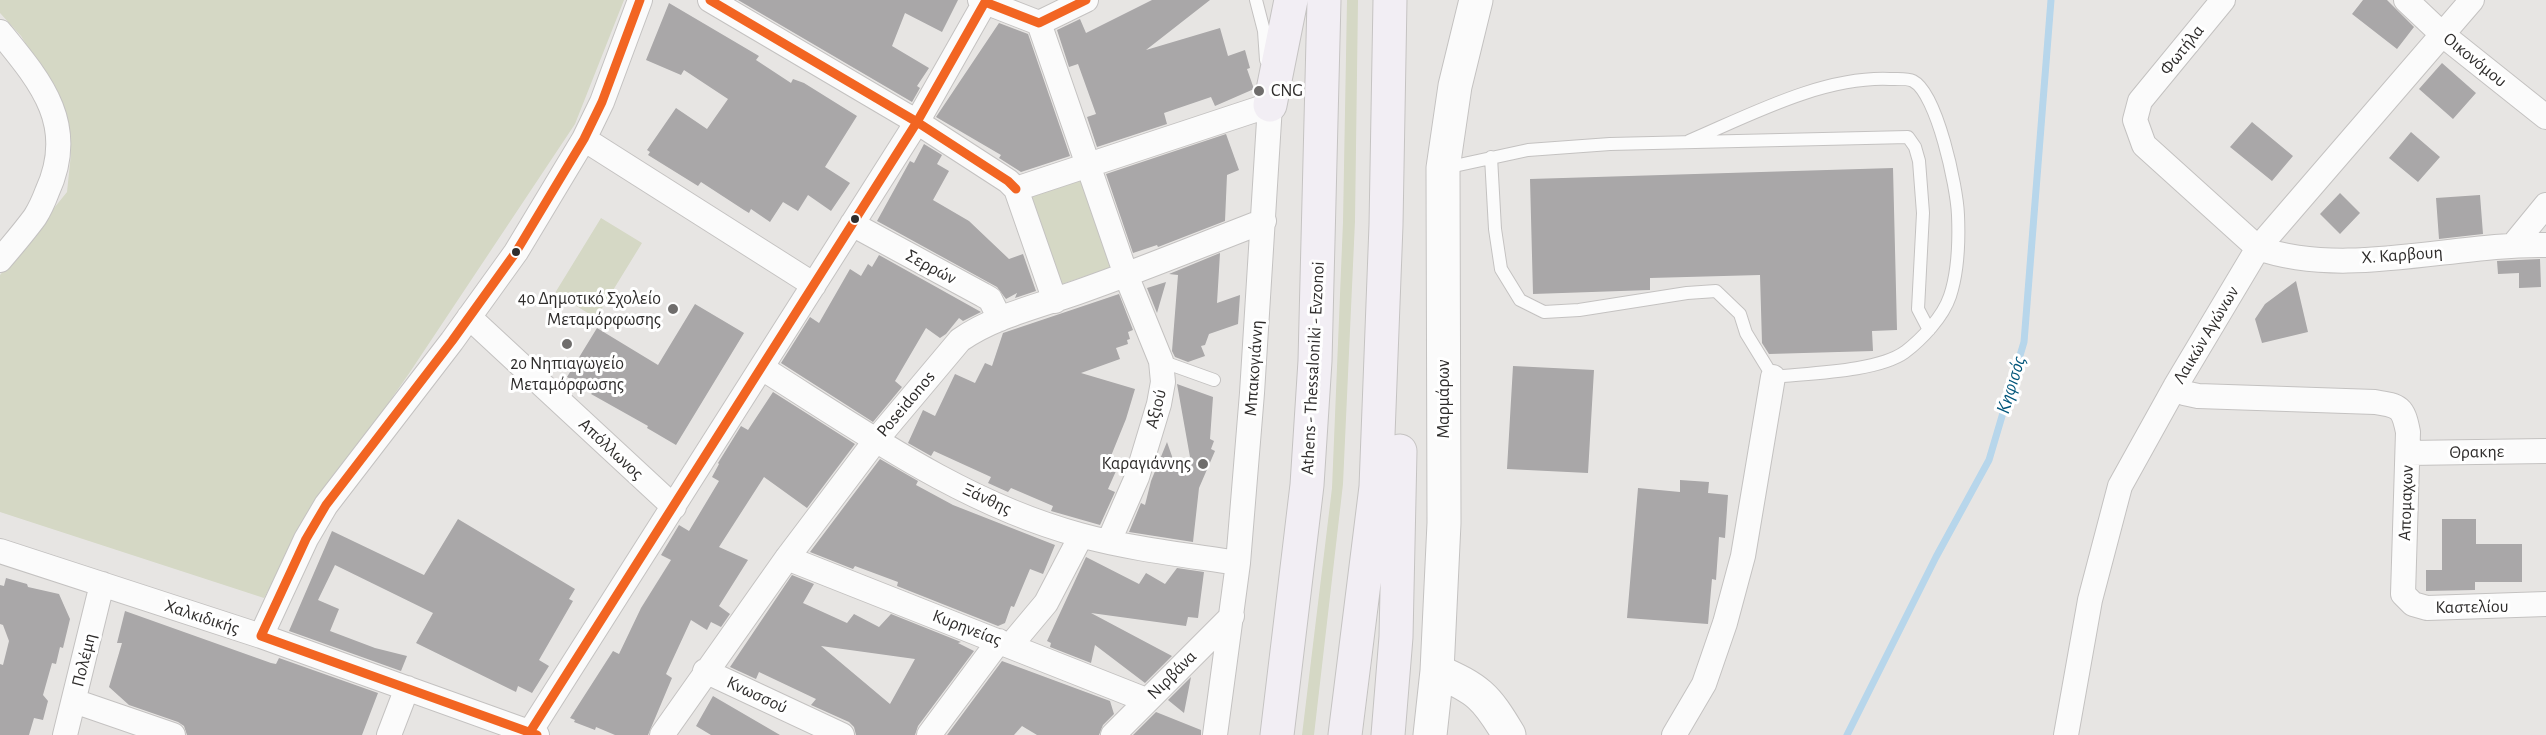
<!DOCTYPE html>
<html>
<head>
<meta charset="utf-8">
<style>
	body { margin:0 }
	canvas { display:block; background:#e7e5e3 }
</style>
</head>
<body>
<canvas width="2546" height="735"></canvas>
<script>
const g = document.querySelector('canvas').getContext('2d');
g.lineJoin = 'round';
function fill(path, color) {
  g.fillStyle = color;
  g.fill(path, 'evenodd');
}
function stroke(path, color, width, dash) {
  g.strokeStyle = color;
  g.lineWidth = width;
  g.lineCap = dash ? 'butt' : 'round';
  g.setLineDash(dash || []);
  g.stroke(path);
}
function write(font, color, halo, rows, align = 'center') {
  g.font = font + ' "Alegreya Sans",sans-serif';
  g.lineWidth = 6;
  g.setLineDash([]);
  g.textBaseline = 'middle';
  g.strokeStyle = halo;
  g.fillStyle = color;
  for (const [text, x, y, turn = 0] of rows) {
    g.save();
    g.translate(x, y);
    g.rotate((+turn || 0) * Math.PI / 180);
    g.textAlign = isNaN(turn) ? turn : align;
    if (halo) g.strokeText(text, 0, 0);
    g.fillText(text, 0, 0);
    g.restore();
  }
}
fill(new Path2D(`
	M 0,0 L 624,0 L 575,124 L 408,375 L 313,510 L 264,598 L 0,512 L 0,275 L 67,192 L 71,154 L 63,104 L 21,36 L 0,13 Z
	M 1347,0 L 1358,0 L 1355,221 L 1343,484 L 1314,735 L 1302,735 L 1332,488 L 1343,222 Z
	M 1077,164 L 1127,262 L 1047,289 L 1005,187 Z
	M 601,218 L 642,243 L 596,318 L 555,293 Z`), '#d5d8c5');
stroke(new Path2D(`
	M 1847,735 L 1936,557 L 1989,460 L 2024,342 L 2051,0`), '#b7d6eb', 7);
fill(new Path2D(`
	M 738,0 L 958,0 L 942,32 L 905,13 L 892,46 L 929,68 L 917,86 L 920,88 L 912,102 Z
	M 1152,0 L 1210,0 L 1146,50 L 1220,28 L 1228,56 L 1245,50 L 1250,68 L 1247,69 L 1254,89 L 1215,106 L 1211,97 L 1164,113 L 1167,124 L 1097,147 L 1087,117 L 1096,114 L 1078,64 L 1069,67 L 1057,30 L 1080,19 L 1086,33 Z
	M 2363,0 L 2387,0 L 2414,27 L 2397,49 L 2352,14 Z
	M 669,3 L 759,56 L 756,60 L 791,83 L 793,79 L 804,83 L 857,116 L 825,167 L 850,183 L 831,211 L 808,195 L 798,211 L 783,202 L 770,222 L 751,209 L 749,213 L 744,210 L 701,182 L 698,186 L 648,155 L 650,152 L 647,150 L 676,108 L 707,129 L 728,99 L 684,70 L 681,75 L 646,60 Z
	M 999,23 L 1028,34 L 1070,156 L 1021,172 L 999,158 L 1001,155 L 936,117 Z
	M 2442,63 L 2476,93 L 2453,119 L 2419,89 Z
	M 2252,122 L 2293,156 L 2272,181 L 2230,147 Z
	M 2411,132 L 2440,157 L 2418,182 L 2389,158 Z
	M 1226,134 L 1239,170 L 1227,175 L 1225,221 L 1158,247 L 1157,245 L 1133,253 L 1106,174 Z
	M 924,144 L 942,155 L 937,164 L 949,171 L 933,200 L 969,221 L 1009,259 L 1023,254 L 1036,291 L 1015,298 L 1017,293 L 1006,299 L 997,287 L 877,221 L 910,161 L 914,163 Z
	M 1893,168 L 1897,330 L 1872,331 L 1873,351 L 1769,354 L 1762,343 L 1760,275 L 1650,278 L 1650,290 L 1533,294 L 1530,179 Z
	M 2340,193 L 2360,213 L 2340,234 L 2320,214 Z
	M 2480,195 L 2483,234 L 2439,239 L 2436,198 Z
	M 1220,253 L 1217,303 L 1240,295 L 1238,324 L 1209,334 L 1205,345 L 1201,346 L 1205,356 L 1188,362 L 1175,357 L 1172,351 L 1178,275 L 1169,274 Z
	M 879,255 L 981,312 L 963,321 L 959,318 L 946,334 L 940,338 L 926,328 L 895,381 L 902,387 L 873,422 L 781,363 L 810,317 L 819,323 L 850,269 L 861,276 L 868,264 L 872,267 Z
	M 2540,259 L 2541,287 L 2519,288 L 2519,273 L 2498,274 L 2497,261 Z
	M 2296,281 L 2308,332 L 2262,343 L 2255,319 L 2265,304 Z
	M 1166,282 L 1157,313 L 1147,288 Z
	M 1119,294 L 1133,330 L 1128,332 L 1130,339 L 1127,340 L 1128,344 L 1116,348 L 1120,359 L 1081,373 L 1135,389 L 1126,419 L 1111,456 L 1120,462 L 1108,489 L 1115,492 L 1100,525 L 1051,511 L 1053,506 L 1011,488 L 1008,492 L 988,483 L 991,477 L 934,451 L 931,456 L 908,443 L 923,410 L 935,416 L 955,374 L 975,383 L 985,363 L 992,366 L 1003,333 Z
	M 695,304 L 744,333 L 676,445 L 647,428 L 648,426 L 591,394 L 593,392 L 567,377 L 597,328 L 658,365 Z
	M 1513,366 L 1594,370 L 1588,473 L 1507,469 Z
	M 1177,384 L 1213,397 L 1210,439 L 1214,441 L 1211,449 L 1215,451 L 1199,488 L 1193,542 L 1129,532 L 1141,503 L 1145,505 L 1151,481 L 1167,442 L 1174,462 L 1190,457 Z
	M 773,392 L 855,444 L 807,508 L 764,477 L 719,547 L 748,560 L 719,606 L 730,614 L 721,627 L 711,622 L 707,630 L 691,620 L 666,674 L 672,678 L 648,735 L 615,735 L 596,727 L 595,730 L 574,722 L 575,720 L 570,718 L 613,651 L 619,654 L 641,608 L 671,560 L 661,555 L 679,525 L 689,531 L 719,481 L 712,477 L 719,464 L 718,463 L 741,426 L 748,430 Z
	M 880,459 L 918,481 L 916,485 L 953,505 L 1055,545 L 1043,574 L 1030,569 L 1014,607 L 1011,606 L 1005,623 L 998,626 L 897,586 L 898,582 L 855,566 L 853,569 L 810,552 Z
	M 1680,480 L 1709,482 L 1708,493 L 1728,495 L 1725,538 L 1719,537 L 1716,580 L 1712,579 L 1708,624 L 1627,618 L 1638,488 L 1680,492 Z
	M 458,519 L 575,589 L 569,599 L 573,601 L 539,660 L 549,666 L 532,693 L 518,686 L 516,692 L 416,643 L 433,613 L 335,565 L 318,600 L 339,609 L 330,631 L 375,648 L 407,656 L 401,671 L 289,631 L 332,531 L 424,575 Z
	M 2442,519 L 2476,519 L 2476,544 L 2522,544 L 2522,582 L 2475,582 L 2475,590 L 2426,591 L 2426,570 L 2442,570 Z
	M 1086,557 L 1139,584 L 1146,573 L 1165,584 L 1177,568 L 1204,572 L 1198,618 L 1188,617 L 1186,626 L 1091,613 L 1172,656 L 1145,683 L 1095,645 L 1091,663 L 1050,647 L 1051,643 L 1047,641 Z
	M 792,575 L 814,584 L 803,603 L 847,623 L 854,614 L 879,627 L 891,614 L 961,642 L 958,643 L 974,651 L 918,726 L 915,735 L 856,735 L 854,727 L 849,722 L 811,705 L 816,699 L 759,672 L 756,679 L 730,667 ZM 821,646 L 915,659 L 890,704 Z
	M 6,578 L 27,584 L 28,587 L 59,594 L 70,619 L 63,648 L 60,647 L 56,664 L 52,663 L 43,695 L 48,701 L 43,720 L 34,718 L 29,735 L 0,735 L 0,664 L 3,665 L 9,641 L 3,625 L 0,624 L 0,585 L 4,586 Z
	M 125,611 L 271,663 L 276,664 L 279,658 L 378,693 L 362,735 L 187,735 L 184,726 L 178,722 L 129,705 L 109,687 L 122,643 L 117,643 Z
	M 1002,661 L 1110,701 L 1114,714 L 1103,725 L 1099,735 L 1037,735 L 1022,726 L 1014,735 L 947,735 Z
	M 1191,677 L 1184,713 L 1168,700 Z
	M 713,696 L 780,735 L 711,735 L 696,726 Z
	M 1156,712 L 1201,730 L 1201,735 L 1133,735 Z`), '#a9a7a8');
const lane = new Path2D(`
	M 1256,0 L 1264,31 L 1266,60
	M 1491,157 L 1495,229 L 1501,269 L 1520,300 L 1544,312 L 1579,310 L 1687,293 L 1716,291 L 1740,314 L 1746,333 L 1773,377 C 1808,373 1877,372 1905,352 C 1922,339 1943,317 1950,296 C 1958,272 1959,239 1958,215 C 1957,187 1937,93 1913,81 C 1907,78 1897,79 1890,79 C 1823,76 1750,115 1689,141
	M 1445,168 L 1528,150 L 1610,144 L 1908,137 L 1915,147 L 1919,161 L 1923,213 L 1918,309 L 1929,330
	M 1161,361 L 1214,380`);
const street = new Path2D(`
	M 710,0 L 917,122 L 1008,181 L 1016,189 L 1055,301
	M 980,0 L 1039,23 L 1126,275 L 1161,361 L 1163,382 L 1159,404 L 1137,477 L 1109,541
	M 2223,0 L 2140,101 L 2135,120 L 2144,145 L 2258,248 C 2346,279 2454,243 2546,245
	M 2406,0 L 2443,35 L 2546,117
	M 1039,23 L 1086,0
	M 0,32 C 41,82 78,125 47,192 C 44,200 40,209 35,217 C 24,232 12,246 0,260
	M 584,139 L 814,285
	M 1016,189 L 1270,105 L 1252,393 L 1238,563 L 1215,735
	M 852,224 L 983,295 L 990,299 L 1000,319
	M 2514,244 L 2546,205
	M 469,317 L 674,507
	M 762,368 C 862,431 964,504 1080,535 C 1131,549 1186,555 1238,563
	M 2175,387 L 2184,393 L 2198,396 L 2375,402 C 2400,406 2403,407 2408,432 L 2403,594 L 2413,604 L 2427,608 L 2546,604
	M 2408,453 L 2546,451
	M 0,551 L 261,636 L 537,735
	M 787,558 L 1146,700
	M 261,636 L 306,539 L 326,505 L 452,341 L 516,252 L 584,139 L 602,102 L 640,0
	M 1010,646 L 1046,603 L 1081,536
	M 705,671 L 842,735
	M 74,701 L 173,735
	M 530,732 L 917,122 L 985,2
	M 65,735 L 102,584
	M 389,735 L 407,688
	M 662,735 L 787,558 L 876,440 L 960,340 C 996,315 1043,305 1084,290 C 1144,269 1204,244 1264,221
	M 929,735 L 999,641
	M 1113,735 L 1232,616
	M 1674,735 L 1704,684 L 1725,623 L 1743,556 L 1773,377
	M 2066,735 L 2090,600 L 2120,486 L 2175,387 L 2258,248 L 2472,0`);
const secondary = new Path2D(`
	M 1437,671 C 1478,689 1486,696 1509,735
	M 1430,735 L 1437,671 L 1444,523 L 1443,168 L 1455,86 L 1476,0`);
const highway = new Path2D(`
	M 1270,105 L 1291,0
	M 1277,735 L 1307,485 L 1315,361 L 1324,0
	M 1345,735 L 1376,487 L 1386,225 L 1390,0
	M 1388,735 L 1396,637 L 1400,451`);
stroke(lane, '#c4c2c1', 14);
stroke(street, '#c4c2c1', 26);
stroke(secondary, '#c4c2c1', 35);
stroke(highway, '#c5c3c2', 35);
stroke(lane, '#fbfbfb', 12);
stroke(street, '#fbfbfb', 24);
stroke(secondary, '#fbfbfb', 33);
stroke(highway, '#f2eef4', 33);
stroke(new Path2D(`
	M 710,0 L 917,122 L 1008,181 L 1016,189
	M 530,732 L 917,122 L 985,2 L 1039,23 L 1086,0
	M 537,735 L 261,636 L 306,539 L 326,505 L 452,341 L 516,252 L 584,139 L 602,102 L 640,0`), '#f26522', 9);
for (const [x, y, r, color] of [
	[1259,91,6,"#6f6d6c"],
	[855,219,5,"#2f2d2c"],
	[516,252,5,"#2f2d2c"],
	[673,309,6,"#6f6d6c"],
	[567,344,6,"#6f6d6c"],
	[1203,464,6,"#6f6d6c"]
]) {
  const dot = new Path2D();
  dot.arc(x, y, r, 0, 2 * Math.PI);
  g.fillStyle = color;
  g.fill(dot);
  stroke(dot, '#fff', 2);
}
write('18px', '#2f2d2c', '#fff', [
	["Φωτήλα",2182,50,-51],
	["Οικονόμου",2475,60,39],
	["Χ. Καρβουη",2402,255,-4],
	["Σερρών",931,267,28],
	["Λαικών Αγώνων",2206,335,-59],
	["Μπακογιάννη",1254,368,-86],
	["Athens - Thessaloniki - Evzonoi",1313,368,-87],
	["Μαρμάρων",1444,399,-90],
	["Poseidonos",906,404,-50],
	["Αξιού",1156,409,-76],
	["Απόλλωνος",611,449,43],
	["Θρακηε",2477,452,-1],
	["Ξάνθης",987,499,25],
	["Απομαχων",2406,503,-88],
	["Καστελίου",2472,607,-1],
	["Χαλκιδικής",202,617,18],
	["Κυρηνείας",967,628,21],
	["Πολέμη",84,660,-76],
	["Νιρβάνα",1172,675,-45],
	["Κνωσσού",757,695,25]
]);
write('18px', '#2f2d2c', '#fff', [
	["CNG",1271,91,"left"],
	["4ο Δημοτικό Σχολείο",661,299],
	["Μεταμόρφωσης",661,320],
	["2ο Νηπιαγωγείο",567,364,"center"],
	["Μεταμόρφωσης",567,385,"center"],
	["Καραγιάννης",1191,464]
], 'right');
write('italic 20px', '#00557a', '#fff', [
	["Κηφισός",2011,385,-73]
]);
</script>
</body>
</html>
